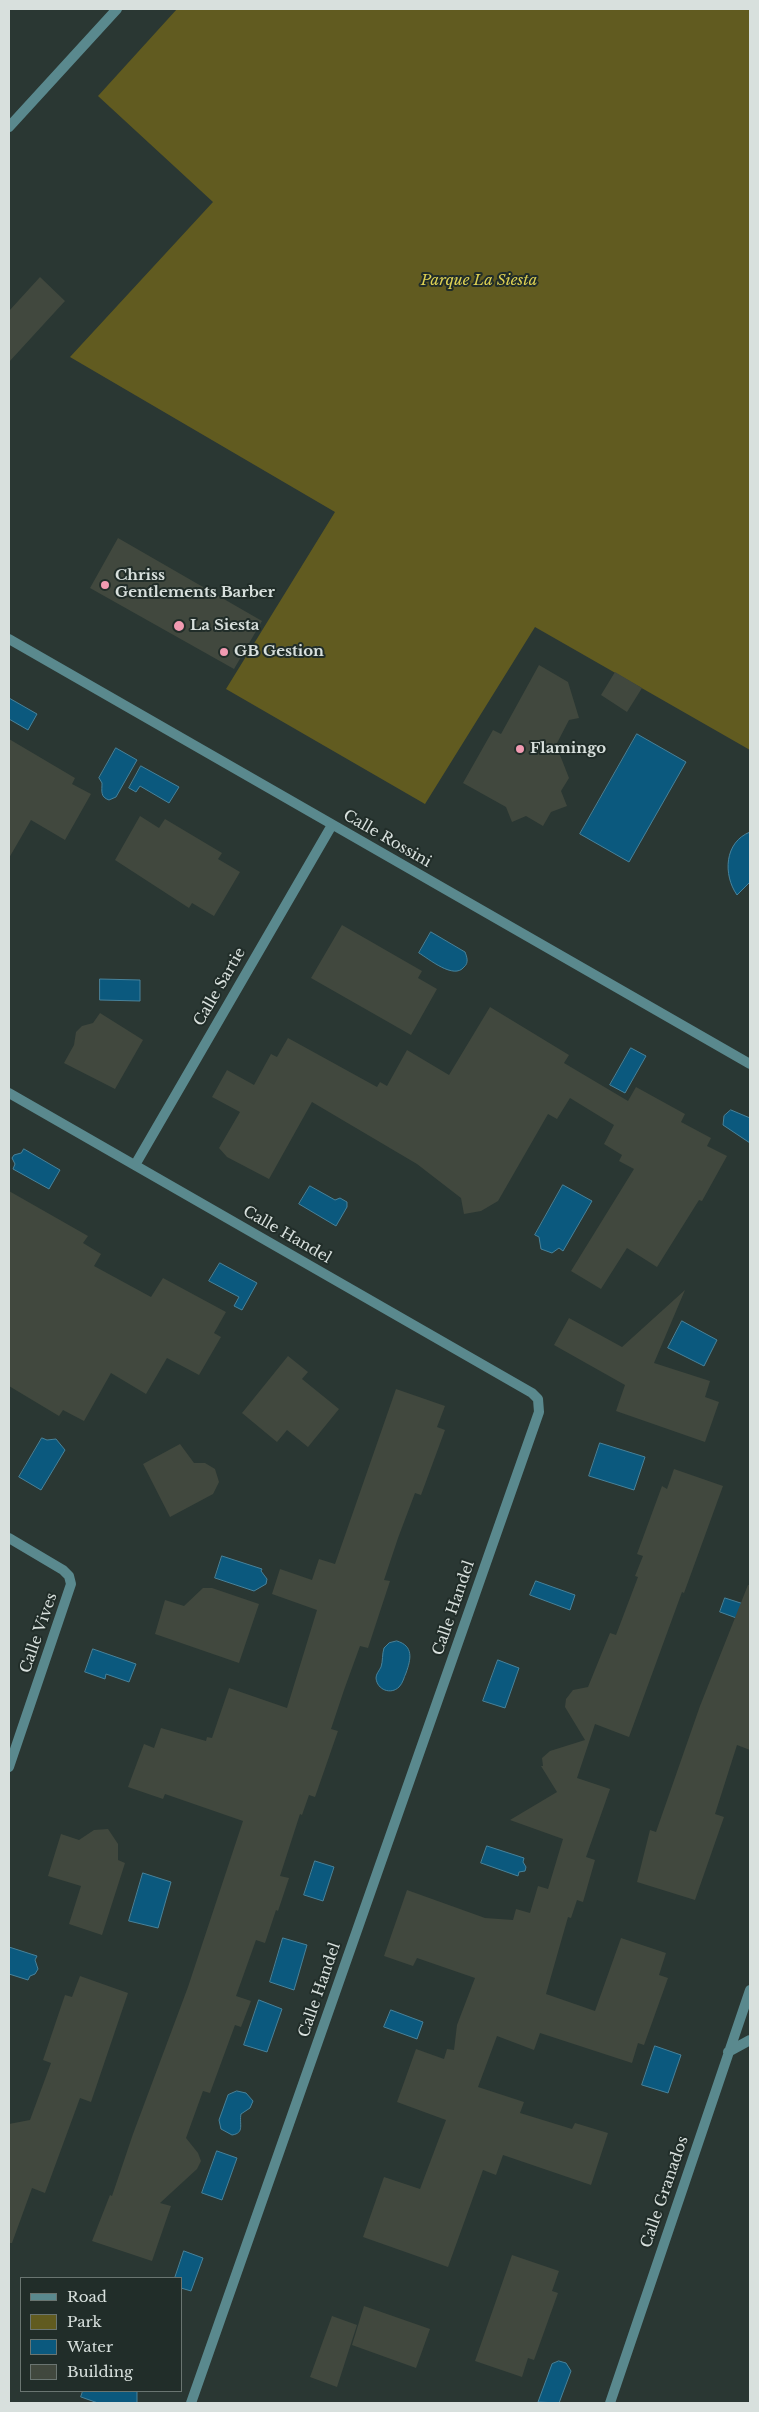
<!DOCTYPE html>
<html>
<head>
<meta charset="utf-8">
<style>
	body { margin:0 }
	#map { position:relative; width:759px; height:2412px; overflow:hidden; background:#2a3733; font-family:"Libre Baskerville",serif }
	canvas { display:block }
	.frame { position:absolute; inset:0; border:10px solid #d8e0dd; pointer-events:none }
	.legend { position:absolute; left:20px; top:2277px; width:162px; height:115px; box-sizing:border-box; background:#212d29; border:1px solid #6a7571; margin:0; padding:6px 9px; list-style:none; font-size:15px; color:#d8e0dd }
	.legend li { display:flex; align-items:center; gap:10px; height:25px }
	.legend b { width:25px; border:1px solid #6a7571 }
</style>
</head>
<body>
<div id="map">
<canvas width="759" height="2412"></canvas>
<div class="frame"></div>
<ul class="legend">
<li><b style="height:6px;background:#5a898e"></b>Road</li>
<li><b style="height:14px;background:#615b20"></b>Park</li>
<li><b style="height:14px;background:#0b597e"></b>Water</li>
<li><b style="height:14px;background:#41483e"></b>Building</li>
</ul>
</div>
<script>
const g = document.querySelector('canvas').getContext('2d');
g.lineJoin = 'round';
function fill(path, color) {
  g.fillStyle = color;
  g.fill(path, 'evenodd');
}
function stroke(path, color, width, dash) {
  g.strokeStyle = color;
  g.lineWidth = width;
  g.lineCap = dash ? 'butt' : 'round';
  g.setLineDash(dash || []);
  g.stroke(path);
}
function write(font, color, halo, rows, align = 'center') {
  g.font = font + ' "Libre Baskerville",serif';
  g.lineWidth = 4;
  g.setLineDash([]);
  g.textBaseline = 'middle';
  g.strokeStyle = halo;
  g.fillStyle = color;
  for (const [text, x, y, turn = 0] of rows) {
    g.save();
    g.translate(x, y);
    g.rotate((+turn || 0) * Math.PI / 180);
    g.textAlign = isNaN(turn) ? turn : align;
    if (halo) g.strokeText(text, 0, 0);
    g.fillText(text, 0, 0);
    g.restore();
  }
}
fill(new Path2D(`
	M 177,9 L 750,9 L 750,750 L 535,627 L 425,804 L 226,689 L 335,512 L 70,357 L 213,202 L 98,96 Z`), '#615b20');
const water = new Path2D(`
	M 9,698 L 37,714 L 28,730 L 9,719 Z
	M 637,734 L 686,762 L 629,862 L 580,834 Z
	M 116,748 L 137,760 L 116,797 L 109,800 C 100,797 102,791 102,783 L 99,778 Z
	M 141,766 L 179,787 L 169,803 L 140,786 L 136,792 L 129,788 Z
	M 750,832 L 750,882 L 737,895 C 723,875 724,842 750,832 Z
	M 431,932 L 465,952 C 467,957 469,963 464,967 C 454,980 429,959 419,953 Z
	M 100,979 L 140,980 L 140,1001 L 100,1000 Z
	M 631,1048 L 646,1056 L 625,1093 L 610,1085 Z
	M 731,1110 L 750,1118 L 750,1143 L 723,1125 L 724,1116 Z
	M 24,1149 L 60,1170 L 49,1189 L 13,1169 L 15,1164 L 12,1158 L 14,1155 L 21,1153 Z
	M 563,1185 L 592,1201 L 563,1251 L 559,1248 L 552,1253 L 541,1249 L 539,1237 L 535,1235 Z
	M 310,1186 L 335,1200 L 340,1198 L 347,1202 L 347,1207 L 336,1226 L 299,1204 Z
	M 220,1263 L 257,1283 L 242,1310 L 234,1306 L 239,1297 L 209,1281 Z
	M 682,1321 L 717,1340 L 704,1366 L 668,1348 Z
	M 42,1438 L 47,1440 L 56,1439 L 65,1450 L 41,1490 L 19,1477 Z
	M 600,1443 L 645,1457 L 634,1490 L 589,1476 Z
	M 222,1556 L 262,1569 L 261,1571 L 267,1579 L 266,1584 L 254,1591 L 215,1578 Z
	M 536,1581 L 575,1595 L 570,1610 L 530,1595 Z
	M 725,1598 L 750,1606 L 750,1623 L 720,1612 Z
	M 397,1641 C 414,1646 411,1659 406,1673 C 404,1677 403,1683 399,1687 C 391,1695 377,1690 376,1678 C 376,1674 379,1671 381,1667 C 383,1661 382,1654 384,1648 L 389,1643 Z
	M 93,1649 L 136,1664 L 129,1682 L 106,1674 L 105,1679 L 85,1672 Z
	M 498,1660 L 519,1668 L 505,1708 L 483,1701 Z
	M 487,1846 L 524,1858 L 523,1862 L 526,1867 L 525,1871 L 519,1872 L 518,1876 L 481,1863 Z
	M 315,1861 L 334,1867 L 323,1901 L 304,1895 Z
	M 143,1873 L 171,1882 L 158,1928 L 129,1921 Z
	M 283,1938 L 307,1945 L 294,1990 L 270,1982 Z
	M 9,1947 L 37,1956 L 35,1960 L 38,1969 L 35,1974 L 30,1976 L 28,1980 L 9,1974 Z
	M 259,2000 L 282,2009 L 267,2052 L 244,2045 Z
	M 391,2010 L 423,2022 L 417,2039 L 384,2027 Z
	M 655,2046 L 681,2055 L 668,2093 L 642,2085 Z
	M 237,2091 L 246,2093 L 253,2101 L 250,2108 L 241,2114 C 239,2124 245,2133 232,2135 L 221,2129 L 219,2120 L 228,2095 Z
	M 217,2151 L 237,2158 L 222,2200 L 202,2193 Z
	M 184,2251 L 203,2258 L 191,2291 L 181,2288 L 181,2278 L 175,2278 Z
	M 559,2361 L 566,2363 L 571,2371 L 559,2403 L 538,2402 L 552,2364 Z
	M 83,2391 L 137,2391 L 137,2403 L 98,2403 L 81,2397 Z`);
fill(water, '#0b597e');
stroke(water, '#48829a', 1);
fill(new Path2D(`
	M 40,277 L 65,301 L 9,362 L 9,311 Z
	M 118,538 L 262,621 L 234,669 L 90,588 Z
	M 539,665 L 568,682 L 579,718 L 569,720 L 556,745 L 569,778 L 561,791 L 567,806 L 551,812 L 543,826 L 526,816 L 512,822 L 506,807 L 463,783 L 493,730 L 501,734 Z
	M 615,672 L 642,688 L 627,712 L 601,695 Z
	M 9,739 L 75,778 L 72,784 L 91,794 L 65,840 L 31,820 L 9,858 Z
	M 140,816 L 159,828 L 165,819 L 222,853 L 218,859 L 240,872 L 214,916 L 192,903 L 189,908 L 115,860 Z
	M 342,925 L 422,971 L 418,978 L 437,989 L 411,1035 L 311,978 Z
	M 490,1007 L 569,1055 L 564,1063 L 628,1101 L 636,1087 L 685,1114 L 681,1122 L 711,1138 L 707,1146 L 727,1156 L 702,1201 L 699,1200 L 657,1267 L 627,1248 L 601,1289 L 571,1271 L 634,1169 L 619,1161 L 622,1155 L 604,1144 L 614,1125 L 570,1098 L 557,1119 L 548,1114 L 498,1201 L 481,1211 L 464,1214 L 461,1198 L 417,1164 L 312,1102 L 269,1179 L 227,1157 L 219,1148 L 240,1112 L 212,1097 L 227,1070 L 254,1085 L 271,1054 L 277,1057 L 288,1038 L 377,1087 L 380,1082 L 387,1086 L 407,1050 L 449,1075 Z
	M 100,1013 L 143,1040 L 115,1089 L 64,1063 L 74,1045 L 76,1032 L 82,1026 L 93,1023 Z
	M 9,1191 L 88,1236 L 83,1243 L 101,1254 L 94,1266 L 151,1297 L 163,1278 L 226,1312 L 214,1333 L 221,1337 L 199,1375 L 167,1358 L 146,1394 L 111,1373 L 84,1421 L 63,1410 L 59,1416 L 9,1386 Z
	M 685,1290 L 654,1363 L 710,1381 L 705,1397 L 719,1402 L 705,1442 L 616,1411 L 625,1385 L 554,1345 L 569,1318 L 622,1347 Z
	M 288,1356 L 308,1372 L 302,1379 L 339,1409 L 308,1447 L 287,1430 L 277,1442 L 242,1413 Z
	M 396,1389 L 445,1406 L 437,1427 L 445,1430 L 421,1495 L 415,1493 L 398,1538 L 384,1580 L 390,1581 L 368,1648 L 360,1646 L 344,1690 L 331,1729 L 338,1731 L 315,1797 L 309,1795 L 302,1815 L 300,1814 L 280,1876 L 289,1878 L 278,1911 L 276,1910 L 265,1943 L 256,1940 L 236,1996 L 251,2001 L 241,2027 L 235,2025 L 210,2093 L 203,2091 L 186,2138 L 198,2153 L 201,2161 L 197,2169 L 160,2203 L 171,2206 L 152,2261 L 92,2241 L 110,2195 L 112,2196 L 133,2134 L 188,1987 L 243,1821 L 165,1794 L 163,1799 L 128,1787 L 144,1744 L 154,1748 L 161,1728 L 206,1741 L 207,1737 L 212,1738 L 229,1688 L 287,1708 L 317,1610 L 272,1594 L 280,1569 L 312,1580 L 319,1559 L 335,1564 Z
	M 180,1444 L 194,1463 L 205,1463 L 215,1469 L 219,1482 L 213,1494 L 170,1517 L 143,1464 Z
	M 674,1469 L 723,1486 L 684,1593 L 682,1592 L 629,1737 L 595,1724 L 577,1778 L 610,1789 L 586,1857 L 595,1860 L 583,1902 L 577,1900 L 571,1918 L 568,1917 L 546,1994 L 595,2011 L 621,1938 L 666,1953 L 659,1975 L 668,1978 L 644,2045 L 638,2043 L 632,2063 L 540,2033 L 534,2050 L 497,2036 L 478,2087 L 524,2102 L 520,2113 L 572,2129 L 575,2123 L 608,2133 L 591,2185 L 503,2155 L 496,2175 L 483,2170 L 448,2267 L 363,2237 L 384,2177 L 420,2189 L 446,2120 L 397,2102 L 416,2049 L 444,2059 L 447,2049 L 454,2050 L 457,2025 L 475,1978 L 417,1958 L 413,1966 L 384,1956 L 407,1890 L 485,1918 L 513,1920 L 516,1909 L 530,1913 L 538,1886 L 548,1889 L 563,1839 L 510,1820 L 557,1792 L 541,1766 L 543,1766 L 542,1758 L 550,1751 L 585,1740 L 565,1707 L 566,1699 L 573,1690 L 588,1687 L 610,1633 L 616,1635 L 638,1577 L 635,1576 L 643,1556 L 637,1554 L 662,1486 L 667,1489 Z
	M 748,1585 L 750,1585 L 750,1750 L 737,1745 L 715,1814 L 724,1817 L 695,1900 L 637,1882 L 650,1830 L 656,1832 L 700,1706 Z
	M 203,1588 L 212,1588 L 259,1604 L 239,1663 L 155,1634 L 165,1600 L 184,1606 Z
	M 108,1829 L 118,1844 L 118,1860 L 125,1863 L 102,1935 L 69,1924 L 81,1886 L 48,1876 L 61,1834 L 79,1840 L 94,1830 Z
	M 80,1976 L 128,1993 L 91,2102 L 80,2098 L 45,2193 L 32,2188 L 12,2243 L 9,2243 L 9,2124 L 30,2120 L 51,2063 L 43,2060 L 65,1995 L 72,1997 Z
	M 512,2255 L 559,2271 L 552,2291 L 558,2293 L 534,2360 L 528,2358 L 522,2377 L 475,2361 Z
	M 364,2306 L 430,2329 L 416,2368 L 352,2345 Z
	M 332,2316 L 357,2325 L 337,2387 L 310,2377 Z`), '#41483e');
stroke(new Path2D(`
	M 9,127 L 117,9
	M 9,639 L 750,1064
	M 9,1093 L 532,1393 L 538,1399 L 539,1412 L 191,2403
	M 135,1165 L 332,825
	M 9,1538 L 63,1570 L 69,1576 L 71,1584 L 9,1767
	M 728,2052 L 750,2040
	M 610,2403 L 750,1990`), '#5a898e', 10);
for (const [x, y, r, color] of [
	[105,585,5,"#f19ab1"],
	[179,626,6,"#f19ab1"],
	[224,652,5,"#f19ab1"],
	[520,749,5,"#f19ab1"]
]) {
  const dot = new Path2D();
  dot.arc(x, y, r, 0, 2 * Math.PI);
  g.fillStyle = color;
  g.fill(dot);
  stroke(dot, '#212d29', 2);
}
write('italic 15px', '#ddd053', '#212d29', [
	["Parque La Siesta",479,281]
]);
write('bold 15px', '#d8e0dd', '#212d29', [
	["Chriss",115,576],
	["Gentlements Barber",115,593],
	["La Siesta",190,626],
	["GB Gestion",234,652],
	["Flamingo",530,749]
], 'left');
write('15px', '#d8e0dd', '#212d29', [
	["Calle Rossini",387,839,30],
	["Calle Sartie",220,987,-60],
	["Calle Handel",287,1235,30],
	["Calle Handel",454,1608,-71],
	["Calle Vives",39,1633,-71],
	["Calle Handel",320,1990,-71],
	["Calle Granados",665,2192,-71]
]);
</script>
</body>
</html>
